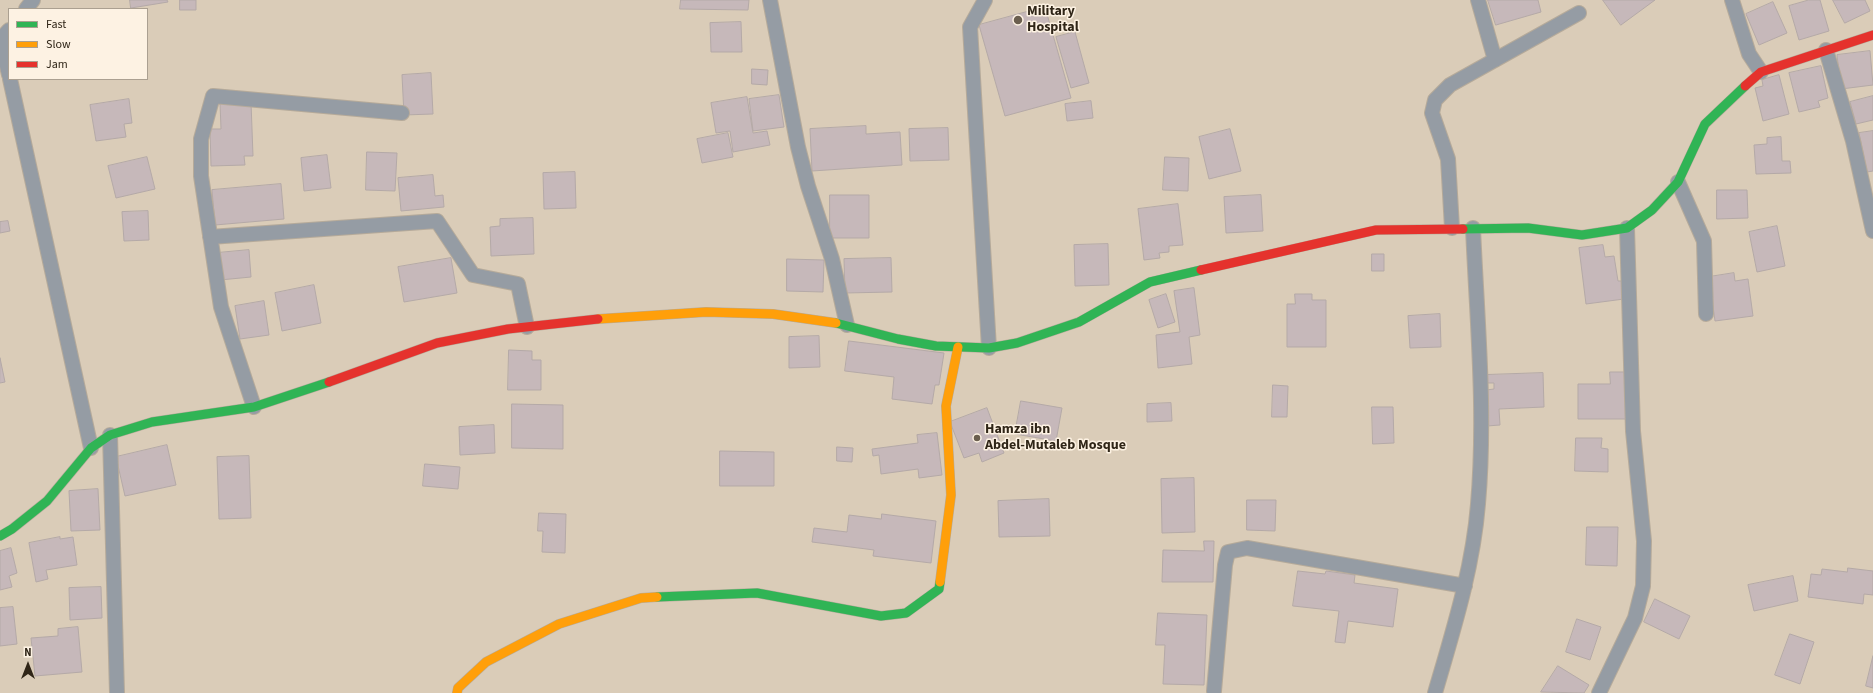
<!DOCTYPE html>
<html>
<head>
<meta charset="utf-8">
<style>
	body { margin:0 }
	#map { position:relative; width:1873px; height:693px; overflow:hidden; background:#daccb8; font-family:"Source Sans 3",sans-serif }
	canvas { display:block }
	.legend { position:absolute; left:8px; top:8px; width:140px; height:72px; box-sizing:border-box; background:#fdf2e3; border:1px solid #aba091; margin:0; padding:5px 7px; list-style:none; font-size:12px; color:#2f2517 }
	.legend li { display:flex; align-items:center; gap:8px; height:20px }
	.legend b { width:20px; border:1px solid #aba091 }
	.north { position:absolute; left:8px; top:645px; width:40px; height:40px; -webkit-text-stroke:3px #fdf2e3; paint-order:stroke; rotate:0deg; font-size:11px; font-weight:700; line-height:16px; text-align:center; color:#2f2517 }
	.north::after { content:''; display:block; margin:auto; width:14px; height:18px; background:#2f2517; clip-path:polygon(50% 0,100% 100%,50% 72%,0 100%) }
</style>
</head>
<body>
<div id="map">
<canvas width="1873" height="693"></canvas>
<ul class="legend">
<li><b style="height:5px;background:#30b455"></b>Fast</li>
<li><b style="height:5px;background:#ff9f0a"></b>Slow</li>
<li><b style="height:5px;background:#e5322d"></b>Jam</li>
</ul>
<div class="north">N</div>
</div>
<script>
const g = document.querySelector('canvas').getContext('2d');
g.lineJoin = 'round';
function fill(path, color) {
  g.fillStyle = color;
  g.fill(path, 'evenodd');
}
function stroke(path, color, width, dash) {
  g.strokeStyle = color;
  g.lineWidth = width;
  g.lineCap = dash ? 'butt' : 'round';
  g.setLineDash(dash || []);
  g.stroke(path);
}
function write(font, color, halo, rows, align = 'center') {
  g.font = font + ' "Source Sans 3",sans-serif';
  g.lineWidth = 3;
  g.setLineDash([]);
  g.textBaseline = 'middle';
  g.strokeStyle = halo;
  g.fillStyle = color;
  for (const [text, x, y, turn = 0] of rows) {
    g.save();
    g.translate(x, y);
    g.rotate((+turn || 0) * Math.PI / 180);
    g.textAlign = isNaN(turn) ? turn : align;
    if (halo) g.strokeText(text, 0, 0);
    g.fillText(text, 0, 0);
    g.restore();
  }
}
const building = new Path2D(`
	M 130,0 L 167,0 L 168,2 L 131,8 Z
	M 180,0 L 196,0 L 196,10 L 180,10 Z
	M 681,0 L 749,0 L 748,10 L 680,9 Z
	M 1488,0 L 1538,0 L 1541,12 L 1496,25 Z
	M 1603,0 L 1655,0 L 1621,25 Z
	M 1809,0 L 1820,0 L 1829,31 L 1799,40 L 1789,6 Z
	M 1833,0 L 1865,0 L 1870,11 L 1845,23 Z
	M 1773,2 L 1787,33 L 1759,45 L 1746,14 Z
	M 1045,7 L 1071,98 L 1005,116 L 979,25 Z
	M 741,22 L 742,52 L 711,52 L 710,23 Z
	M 1075,32 L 1089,83 L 1071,88 L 1056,37 Z
	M 1870,51 L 1873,85 L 1841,89 L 1837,55 Z
	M 1821,66 L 1828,98 L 1818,101 L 1820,107 L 1799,112 L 1789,73 Z
	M 752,69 L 768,70 L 767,85 L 752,84 Z
	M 431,73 L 433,114 L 404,115 L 402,75 Z
	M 1779,75 L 1789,114 L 1763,121 L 1755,88 L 1763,86 L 1762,80 Z
	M 779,95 L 784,127 L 753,131 L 749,99 Z
	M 1873,96 L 1873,120 L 1856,124 L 1850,102 Z
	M 747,97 L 753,133 L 767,131 L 770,145 L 733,152 L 730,131 L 716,133 L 711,103 Z
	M 129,99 L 132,123 L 124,124 L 126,137 L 96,141 L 90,105 Z
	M 1091,101 L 1093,118 L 1067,121 L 1065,104 Z
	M 251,102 L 253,156 L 244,156 L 245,165 L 211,166 L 210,129 L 221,129 L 220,103 Z
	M 866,126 L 866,134 L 900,132 L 902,165 L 812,171 L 810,129 Z
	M 948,128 L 949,160 L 910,161 L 909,129 Z
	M 1230,129 L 1241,171 L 1209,179 L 1199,137 Z
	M 1873,131 L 1873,171 L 1867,172 L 1859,133 Z
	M 728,133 L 733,157 L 702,163 L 697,139 Z
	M 1781,137 L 1782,161 L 1790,161 L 1791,173 L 1756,174 L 1754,145 L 1767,144 L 1767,138 Z
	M 367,152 L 397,153 L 395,191 L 366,190 Z
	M 327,155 L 331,188 L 304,191 L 301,158 Z
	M 147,157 L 155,189 L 116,198 L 108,166 Z
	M 1165,157 L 1189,158 L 1188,191 L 1163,190 Z
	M 575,172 L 576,208 L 544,209 L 543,173 Z
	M 433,175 L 435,196 L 443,195 L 444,207 L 401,211 L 398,178 Z
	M 281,184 L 284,219 L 215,225 L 212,190 Z
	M 1717,190 L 1747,190 L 1748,218 L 1717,219 Z
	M 830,195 L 869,195 L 869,238 L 830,238 Z
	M 1261,195 L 1263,231 L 1226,233 L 1224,197 Z
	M 1178,204 L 1183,245 L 1169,246 L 1169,252 L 1159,253 L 1160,258 L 1144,260 L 1138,209 Z
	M 148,211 L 149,240 L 124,241 L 122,212 Z
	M 533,218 L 534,254 L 491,256 L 490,227 L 500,226 L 500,219 Z
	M 8,221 L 10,231 L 0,233 L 0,222 Z
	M 1777,226 L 1785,266 L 1757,272 L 1749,232 Z
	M 1108,244 L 1109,285 L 1075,286 L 1074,245 Z
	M 1603,245 L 1605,257 L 1614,256 L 1618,281 L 1622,281 L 1624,299 L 1586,304 L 1579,248 Z
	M 249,250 L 251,277 L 220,280 L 217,253 Z
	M 1372,254 L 1384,254 L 1384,271 L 1372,271 Z
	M 451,258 L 457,293 L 404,302 L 398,267 Z
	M 891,258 L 892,292 L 845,293 L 844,259 Z
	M 787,259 L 824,260 L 823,292 L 787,291 Z
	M 1734,273 L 1735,281 L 1748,279 L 1753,316 L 1715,321 L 1709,277 Z
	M 314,285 L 321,323 L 282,331 L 275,293 Z
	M 1194,288 L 1200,335 L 1189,337 L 1192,364 L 1158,368 L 1156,335 L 1180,332 L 1174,291 Z
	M 1166,294 L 1175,322 L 1158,328 L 1149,300 Z
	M 1295,294 L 1312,294 L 1312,300 L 1326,300 L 1326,347 L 1287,347 L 1287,304 L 1295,304 Z
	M 264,301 L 269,335 L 240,339 L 235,306 Z
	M 1440,314 L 1441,347 L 1410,348 L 1408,316 Z
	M 819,336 L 820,367 L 789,368 L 789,337 Z
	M 849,341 L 944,353 L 939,385 L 935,385 L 932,404 L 892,399 L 894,377 L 845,371 Z
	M 509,350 L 532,351 L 532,360 L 541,360 L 541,390 L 508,390 Z
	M 0,358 L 5,382 L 0,383 Z
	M 1610,372 L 1627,372 L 1627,419 L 1578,419 L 1578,384 L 1610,384 Z
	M 1543,373 L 1544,407 L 1499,409 L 1500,425 L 1487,426 L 1486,390 L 1494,389 L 1494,383 L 1485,383 L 1485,375 Z
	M 1273,385 L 1288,386 L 1287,417 L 1272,417 Z
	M 1021,401 L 1062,408 L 1056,441 L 1015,434 Z
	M 1171,403 L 1172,421 L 1147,422 L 1147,404 Z
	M 512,404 L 563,405 L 563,449 L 512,448 Z
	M 1372,407 L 1393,407 L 1394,443 L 1373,444 Z
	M 987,408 L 1004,453 L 982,462 L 979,453 L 964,458 L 950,422 Z
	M 494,425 L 495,453 L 460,455 L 459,427 Z
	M 937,433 L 942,475 L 919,478 L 918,469 L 881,474 L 879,455 L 873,456 L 872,449 L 918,443 L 917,435 Z
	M 1576,438 L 1602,438 L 1601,448 L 1608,449 L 1608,472 L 1575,471 Z
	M 167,445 L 176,485 L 125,496 L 116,457 Z
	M 837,447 L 853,448 L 852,462 L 837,461 Z
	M 720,451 L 774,452 L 774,486 L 720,486 Z
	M 249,456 L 251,518 L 219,519 L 217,457 Z
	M 425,464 L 460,467 L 458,489 L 423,486 Z
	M 1194,478 L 1195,532 L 1162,533 L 1161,479 Z
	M 98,489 L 100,530 L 71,531 L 69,491 Z
	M 1049,499 L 1050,536 L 999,537 L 998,501 Z
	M 1247,500 L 1276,500 L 1275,531 L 1247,530 Z
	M 539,513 L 566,514 L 565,553 L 542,552 L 543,531 L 538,531 Z
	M 882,514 L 936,521 L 931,563 L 873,556 L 874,550 L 812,542 L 814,528 L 847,532 L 849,515 L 881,519 Z
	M 1587,527 L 1618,527 L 1617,566 L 1586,565 Z
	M 60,537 L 60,539 L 73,537 L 77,565 L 46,570 L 48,579 L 36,582 L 29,543 Z
	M 1204,541 L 1214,541 L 1213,582 L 1162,582 L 1163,550 L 1204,551 Z
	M 11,548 L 17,573 L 9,576 L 12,587 L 0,590 L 0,551 Z
	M 1848,568 L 1873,571 L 1873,595 L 1864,594 L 1863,604 L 1808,597 L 1811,574 L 1821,575 L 1822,569 L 1847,572 Z
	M 1298,571 L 1325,574 L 1326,571 L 1355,575 L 1354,583 L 1398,589 L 1393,627 L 1348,621 L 1345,643 L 1335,642 L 1339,611 L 1293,606 Z
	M 1793,576 L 1798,601 L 1754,611 L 1748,585 Z
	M 101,587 L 102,618 L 70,620 L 69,588 Z
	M 1655,599 L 1690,616 L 1679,639 L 1644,622 Z
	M 13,607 L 17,644 L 0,646 L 0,608 Z
	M 1158,613 L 1207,615 L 1204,685 L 1163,684 L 1165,645 L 1156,645 Z
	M 1577,619 L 1601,627 L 1590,660 L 1566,652 Z
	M 78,627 L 82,672 L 35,676 L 31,638 L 58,636 L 58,629 Z
	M 1790,634 L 1814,642 L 1800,684 L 1775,675 Z
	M 1873,656 L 1873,688 L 1866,686 Z
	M 1558,666 L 1589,685 L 1584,693 L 1541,692 Z`);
fill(building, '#c6b8ba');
stroke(building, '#b4a9a7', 1);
const street = new Path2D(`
	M 770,0 L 798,147 L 808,186 L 832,259 L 847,325
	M 985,0 L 970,27 L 989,348
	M 1478,0 L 1495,60
	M 1732,0 L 1749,54 L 1761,72
	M 26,9 L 33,0
	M 9,30 L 1,39 L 9,75
	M 1826,50 L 1853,141 L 1873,231
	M 10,79 L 91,448
	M 1678,182 L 1704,241 L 1706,314
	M 1452,228 L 1448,159 L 1432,113 L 1435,100 L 1450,85 L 1579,13
	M 210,237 L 437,221 L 473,275 L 518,284 L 527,327
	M 254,407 L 221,307 L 201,176 L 201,139 L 213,96 L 402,113
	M 110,435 L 117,693
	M 1214,691 L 1225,565 L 1228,552 L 1247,548 L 1465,586
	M 1435,693 C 1453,631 1473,568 1478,504 C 1486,412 1477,320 1473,228
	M 1599,693 L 1635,618 L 1643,586 L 1644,541 L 1633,431 L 1627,228`);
const fast = new Path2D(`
	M 1463,229 L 1528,228 L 1582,235 L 1627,228 L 1652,210 L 1678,182 L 1705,124 L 1745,86
	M 836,323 L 898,339 L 936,346 L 989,348 L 1017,343 L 1079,322 L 1150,282 L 1201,270
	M 0,536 L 12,529 L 47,501 L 91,448 L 110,435 L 152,422 L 254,407 L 329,382
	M 657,597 L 757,593 L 881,616 L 906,613 L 939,589 L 940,582`);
const slow = new Path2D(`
	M 598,319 L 706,312 L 773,314 L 836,323
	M 940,582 L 951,495 L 946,406 L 958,347
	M 457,693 L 458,688 L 486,662 L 559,624 L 641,598 L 657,597`);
const jam = new Path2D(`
	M 1745,86 L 1761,72 L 1873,35
	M 1201,270 L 1376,230 L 1463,229
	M 329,382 L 437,343 L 508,329 L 598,319`);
stroke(street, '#b5aa9a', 16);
stroke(fast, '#b5aa9a', 10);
stroke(slow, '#b5aa9a', 10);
stroke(jam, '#b5aa9a', 10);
stroke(street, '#959ca4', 14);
stroke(fast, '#30b455', 9);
stroke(slow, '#ff9f0a', 9);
stroke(jam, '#e5322d', 9);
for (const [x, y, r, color] of [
	[1018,20,5,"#6b5f4f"],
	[977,438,4,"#6b5f4f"]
]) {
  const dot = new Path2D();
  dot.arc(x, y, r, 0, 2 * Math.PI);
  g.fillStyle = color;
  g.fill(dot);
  stroke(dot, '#fdf2e3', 1.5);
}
write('bold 14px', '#2f2517', '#fdf2e3', [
	["Military",1027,12],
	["Hospital",1027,28],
	["Hamza ibn",985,430],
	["Abdel-Mutaleb Mosque",985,446]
], 'left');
</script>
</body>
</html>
